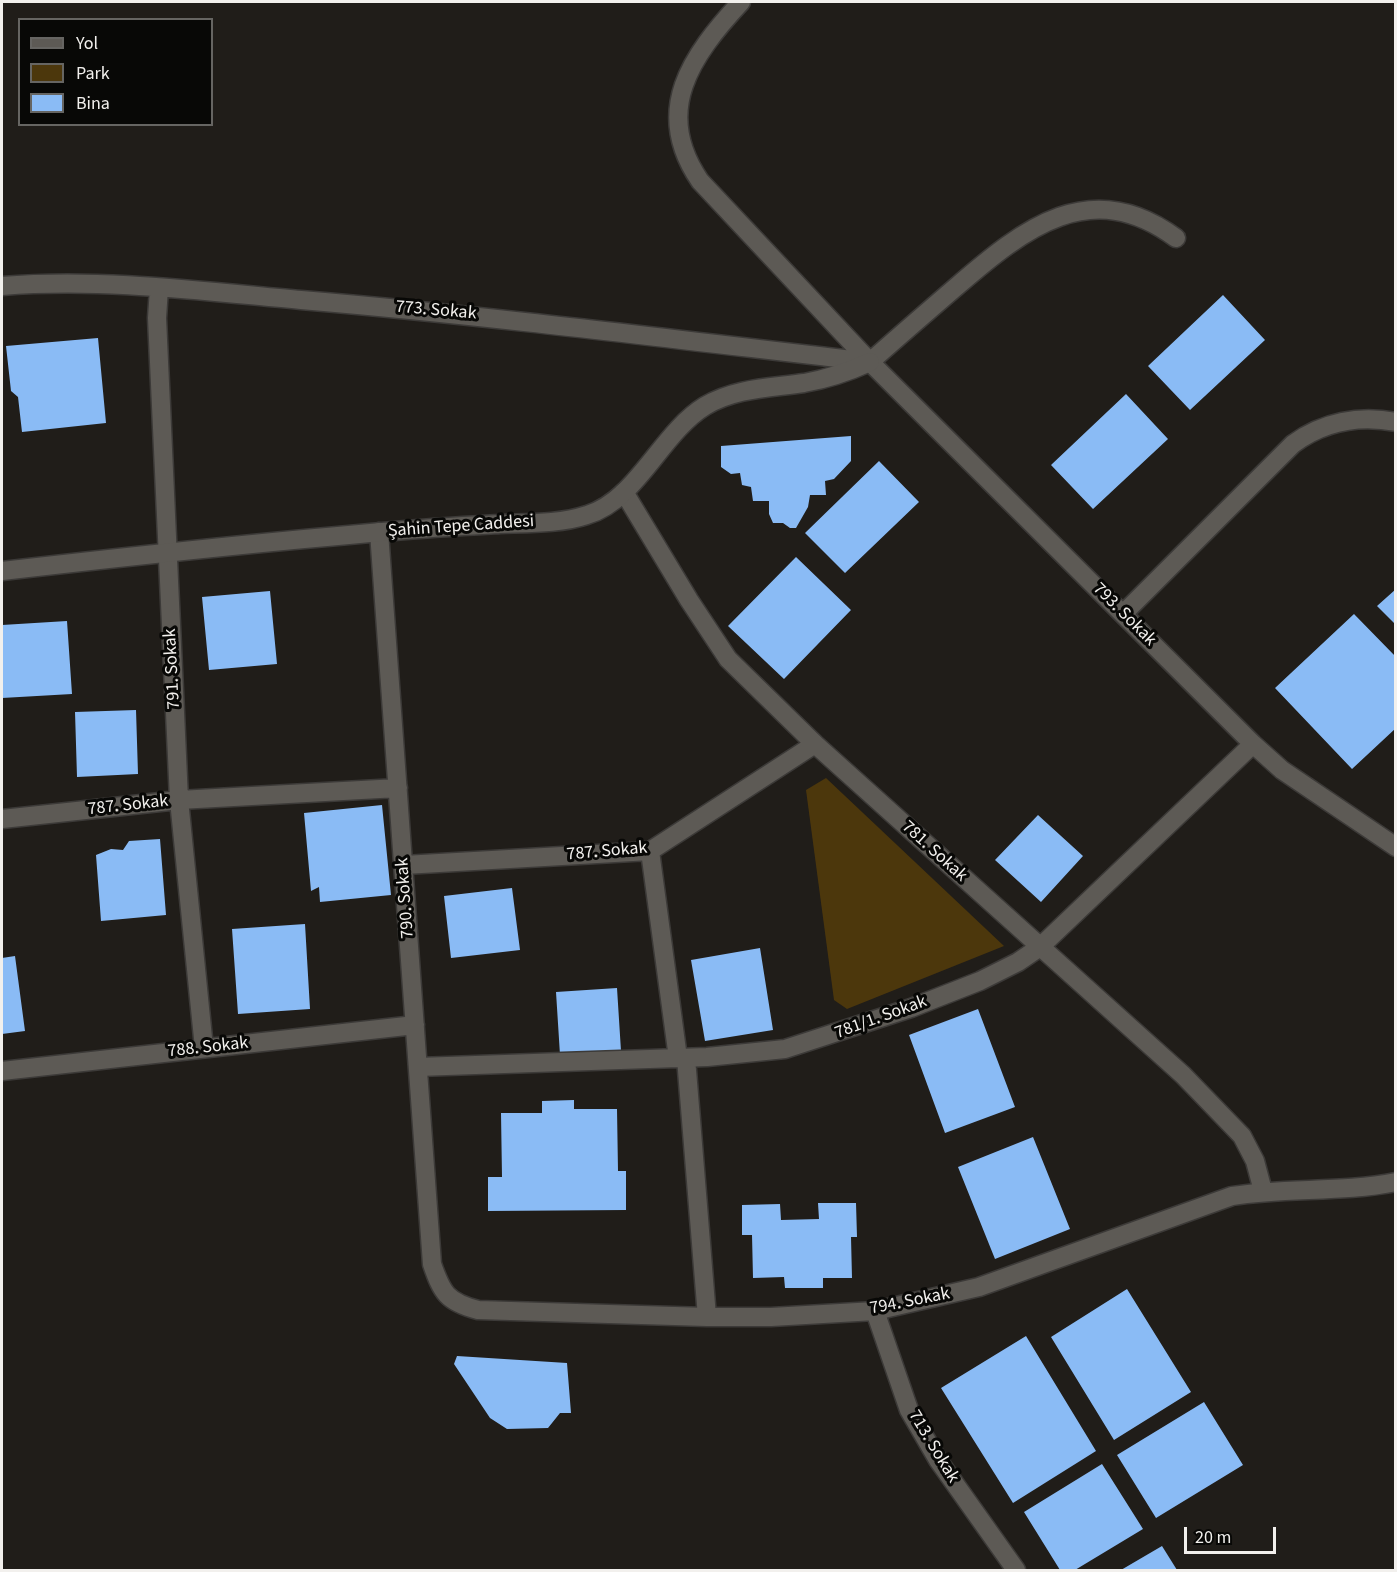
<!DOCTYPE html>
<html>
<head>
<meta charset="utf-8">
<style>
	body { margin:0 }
	#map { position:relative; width:1397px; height:1572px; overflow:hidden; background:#201d19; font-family:"Source Sans 3",sans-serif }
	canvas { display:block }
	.frame { position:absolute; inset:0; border:3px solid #f2f0ed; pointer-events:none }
	.legend { position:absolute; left:18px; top:18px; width:195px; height:108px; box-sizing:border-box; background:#080806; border:2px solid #666562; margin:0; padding:8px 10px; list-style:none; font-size:18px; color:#f2f0ed }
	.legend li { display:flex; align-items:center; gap:12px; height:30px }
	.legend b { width:30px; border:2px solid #666562 }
	.scale { position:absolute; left:1184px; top:1527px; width:92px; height:27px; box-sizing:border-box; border:3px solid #f2f0ed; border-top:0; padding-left:8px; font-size:18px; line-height:21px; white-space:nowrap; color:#f2f0ed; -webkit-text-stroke:4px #080806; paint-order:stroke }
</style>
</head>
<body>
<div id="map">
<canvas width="1397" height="1572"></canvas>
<div class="frame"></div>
<ul class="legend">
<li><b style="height:8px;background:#5d5a55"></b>Yol</li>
<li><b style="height:16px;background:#4c370c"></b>Park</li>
<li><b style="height:16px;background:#8abbf5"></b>Bina</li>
</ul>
<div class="scale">20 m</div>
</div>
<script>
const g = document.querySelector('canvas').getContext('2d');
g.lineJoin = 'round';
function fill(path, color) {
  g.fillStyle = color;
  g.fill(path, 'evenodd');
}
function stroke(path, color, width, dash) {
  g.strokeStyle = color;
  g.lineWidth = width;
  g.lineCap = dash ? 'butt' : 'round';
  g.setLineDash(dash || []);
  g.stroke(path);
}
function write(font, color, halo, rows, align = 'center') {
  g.font = font + ' "Source Sans 3",sans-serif';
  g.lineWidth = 6;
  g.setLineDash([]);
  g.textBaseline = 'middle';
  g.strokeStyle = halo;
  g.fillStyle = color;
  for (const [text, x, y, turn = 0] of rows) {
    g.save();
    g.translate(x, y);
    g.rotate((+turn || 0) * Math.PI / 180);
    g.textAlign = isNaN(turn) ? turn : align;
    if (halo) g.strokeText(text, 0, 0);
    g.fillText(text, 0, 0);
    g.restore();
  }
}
fill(new Path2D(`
	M 826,778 L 1004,946 L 847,1009 L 834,1000 L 806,790 Z`), '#4c370c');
fill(new Path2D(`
	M 1223,295 L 1265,340 L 1190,410 L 1148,366 Z
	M 98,338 L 106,423 L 22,432 L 18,397 L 11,391 L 6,346 Z
	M 1126,394 L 1168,439 L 1093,509 L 1051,465 Z
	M 851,436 L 851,461 L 834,479 L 825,481 L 826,495 L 810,495 L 808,507 L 796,528 L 790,528 L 783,523 L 773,523 L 769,514 L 769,501 L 753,501 L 751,487 L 742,485 L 740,473 L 731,474 L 721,467 L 721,446 Z
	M 879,461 L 919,502 L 845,573 L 805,533 Z
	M 796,557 L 851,610 L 784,679 L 728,626 Z
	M 1396,589 L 1396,625 L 1377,606 Z
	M 270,591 L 277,664 L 209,670 L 202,597 Z
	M 1354,614 L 1396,657 L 1396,728 L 1352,769 L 1275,688 Z
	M 67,621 L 72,694 L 2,698 L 2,625 Z
	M 136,710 L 138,774 L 77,777 L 75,712 Z
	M 382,805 L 391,895 L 320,902 L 319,887 L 311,891 L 304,813 Z
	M 1038,815 L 1083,856 L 1041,902 L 995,860 Z
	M 160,839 L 166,915 L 101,921 L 96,855 L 111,849 L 123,850 L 129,841 Z
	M 512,888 L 520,950 L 451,958 L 444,896 Z
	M 305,924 L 310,1009 L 238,1014 L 232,929 Z
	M 760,948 L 773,1030 L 705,1041 L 691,960 Z
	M 15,956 L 25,1031 L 2,1034 L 2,958 Z
	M 617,988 L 621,1051 L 560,1055 L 556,992 Z
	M 978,1009 L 1015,1107 L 945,1133 L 909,1035 Z
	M 574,1100 L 574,1109 L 617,1109 L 618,1171 L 626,1171 L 626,1210 L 488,1211 L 488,1177 L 502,1177 L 501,1113 L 542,1113 L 542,1101 Z
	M 1033,1137 L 1070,1229 L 995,1259 L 958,1167 Z
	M 818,1203 L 856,1203 L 857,1237 L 851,1237 L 852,1278 L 823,1278 L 823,1288 L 785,1288 L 784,1277 L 753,1278 L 752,1235 L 742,1235 L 742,1205 L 780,1204 L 781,1220 L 819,1219 Z
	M 1127,1289 L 1191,1392 L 1114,1440 L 1051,1337 Z
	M 1026,1336 L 1096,1451 L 1013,1503 L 941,1388 Z
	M 457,1356 L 567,1363 L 571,1413 L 560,1413 L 548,1428 L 507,1429 L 490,1418 L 454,1364 Z
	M 1204,1402 L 1243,1465 L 1156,1518 L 1117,1455 Z
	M 1102,1464 L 1143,1529 L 1075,1570 L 1060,1570 L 1024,1512 Z
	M 1162,1546 L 1177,1570 L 1121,1570 Z`), '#8abbf5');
const minor = new Path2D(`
	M 741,2 C 691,56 652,111 700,181 L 870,362 L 1253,744 L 1282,770 L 1396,847
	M 2,286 C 101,278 202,291 301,300 C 491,316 680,340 870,362
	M 159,288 L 157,318 L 179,800 L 204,1048
	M 870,362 C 898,337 927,312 956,287 C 1024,228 1091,175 1176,238
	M 624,492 L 689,600 L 728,659 L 815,744 L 1183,1075 L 1242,1136 L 1255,1161 L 1263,1191
	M 379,532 L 432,1264 C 442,1293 447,1302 478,1310 L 707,1317 L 771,1317 L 875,1311 L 979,1287 L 1232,1196 C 1286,1187 1342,1193 1396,1182
	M 1123,614 L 1293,444 C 1323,422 1359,415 1396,422
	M 2,819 L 179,800 L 398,788
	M 650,851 L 678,1058
	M 404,865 L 650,851 L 815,744
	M 686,1058 L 707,1317
	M 418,1067 L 707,1057 L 785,1049 L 911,1008 L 980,981 L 1018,962 L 1040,947 L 1253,744
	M 2,1071 L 415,1025
	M 875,1311 L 909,1410 L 938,1460 L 1016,1570`);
const tertiary = new Path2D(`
	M 2,571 C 132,556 263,542 394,531 C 429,528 465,526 500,524 C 529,523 560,524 587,515 C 637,500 661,433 705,406 C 735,388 770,388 804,383 C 827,379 848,372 870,362`);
stroke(minor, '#3c3a38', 21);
stroke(tertiary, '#3c3a38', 21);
stroke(minor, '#5d5a55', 18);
stroke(tertiary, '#5d5a55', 18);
write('18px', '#f2f0ed', '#080806', [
	["773. Sokak",436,311,5],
	["Şahin Tepe Caddesi",461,527,-4],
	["793. Sokak",1124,615,45],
	["791. Sokak",173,669,-93],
	["787. Sokak",128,806,-6],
	["787. Sokak",607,852,-5],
	["781. Sokak",934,852,42],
	["790. Sokak",406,898,-94],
	["781/1. Sokak",881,1018,-20],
	["788. Sokak",208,1048,-6],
	["794. Sokak",910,1302,-11],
	["713. Sokak",933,1447,59]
]);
</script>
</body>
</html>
